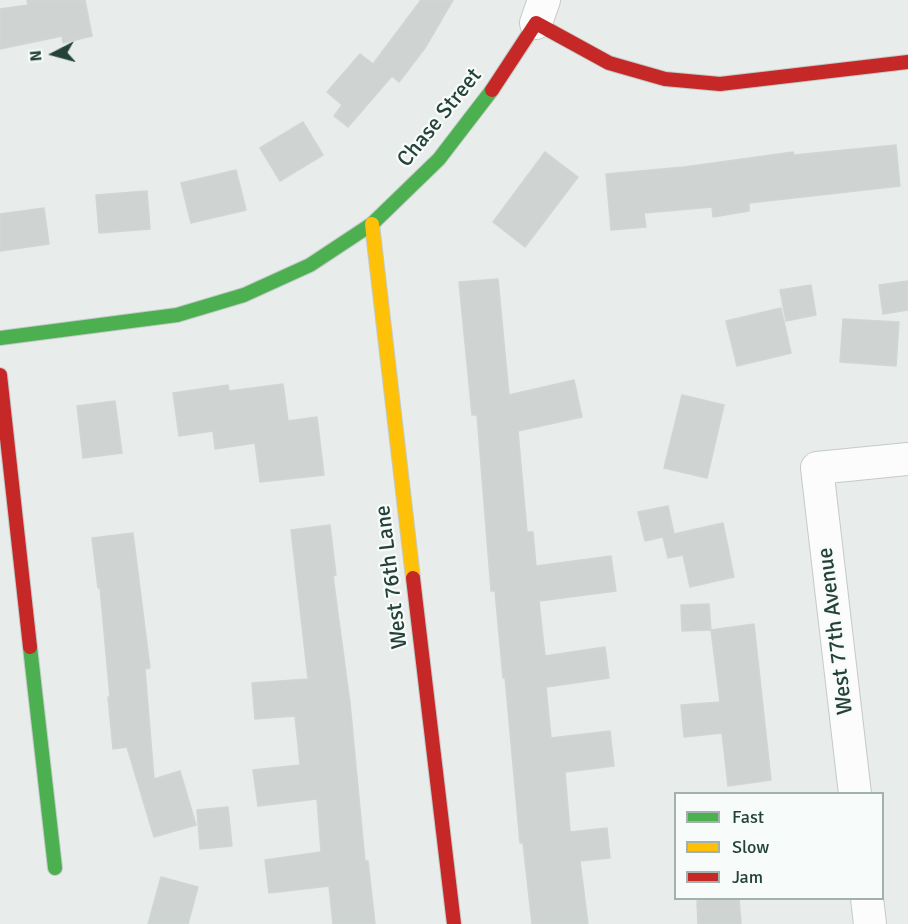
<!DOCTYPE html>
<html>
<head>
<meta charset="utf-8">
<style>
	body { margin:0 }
	#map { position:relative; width:908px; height:924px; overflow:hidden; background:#e8edeb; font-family:Signika,sans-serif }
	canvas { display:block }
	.legend { position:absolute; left:674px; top:792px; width:210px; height:108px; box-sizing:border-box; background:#f7fbf9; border:2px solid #a3b1ad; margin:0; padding:8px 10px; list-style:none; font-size:18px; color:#24423a }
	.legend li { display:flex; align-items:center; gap:12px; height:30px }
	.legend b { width:30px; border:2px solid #a3b1ad }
	.north { position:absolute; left:24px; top:24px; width:60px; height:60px; -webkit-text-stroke:4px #f7fbf9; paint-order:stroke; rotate:264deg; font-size:16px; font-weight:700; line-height:24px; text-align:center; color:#24423a }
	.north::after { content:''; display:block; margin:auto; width:21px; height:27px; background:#24423a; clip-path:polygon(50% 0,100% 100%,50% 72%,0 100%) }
</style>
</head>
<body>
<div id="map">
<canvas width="908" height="924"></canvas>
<ul class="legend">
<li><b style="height:8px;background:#4caf50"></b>Fast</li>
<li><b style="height:8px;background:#ffc107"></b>Slow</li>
<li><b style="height:8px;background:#c62828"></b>Jam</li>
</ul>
<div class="north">N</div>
</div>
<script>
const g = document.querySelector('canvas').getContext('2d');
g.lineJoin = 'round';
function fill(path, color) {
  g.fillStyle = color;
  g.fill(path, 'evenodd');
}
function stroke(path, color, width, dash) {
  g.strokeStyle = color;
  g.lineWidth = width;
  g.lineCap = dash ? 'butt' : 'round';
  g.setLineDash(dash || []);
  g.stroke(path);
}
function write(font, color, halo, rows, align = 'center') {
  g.font = font + ' Signika,sans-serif';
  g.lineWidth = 4.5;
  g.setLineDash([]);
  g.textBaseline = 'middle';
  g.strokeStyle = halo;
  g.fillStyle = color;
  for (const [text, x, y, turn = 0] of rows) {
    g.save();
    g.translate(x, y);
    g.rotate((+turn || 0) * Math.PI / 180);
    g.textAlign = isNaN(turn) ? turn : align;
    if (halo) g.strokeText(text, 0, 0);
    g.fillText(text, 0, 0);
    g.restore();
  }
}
const building = new Path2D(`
	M 27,0 L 85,0 L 92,36 L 63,43 L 62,36 L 0,49 L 0,9 L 28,5 Z
	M 421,0 L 453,0 L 425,48 L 399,82 L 392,76 L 348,127 L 334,116 L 342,105 L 327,92 L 360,54 L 373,64 Z
	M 303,122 L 323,155 L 280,181 L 260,148 Z
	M 896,145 L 900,186 L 749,203 L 749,211 L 713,217 L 712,207 L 644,213 L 646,227 L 611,230 L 606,174 L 684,167 L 793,152 L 794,155 Z
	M 545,152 L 578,177 L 525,247 L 493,222 Z
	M 236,170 L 246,210 L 191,223 L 181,183 Z
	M 147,191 L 150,229 L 99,233 L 96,195 Z
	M 44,208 L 49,244 L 0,251 L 0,214 Z
	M 498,279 L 509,395 L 574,380 L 582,417 L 518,431 L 527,532 L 533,532 L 536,566 L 611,556 L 616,591 L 539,601 L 545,656 L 605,647 L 609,678 L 546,687 L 551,738 L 610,731 L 614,766 L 565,772 L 570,832 L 607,828 L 610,858 L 580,861 L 588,924 L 532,924 L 523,843 L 520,843 L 505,677 L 503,678 L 495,591 L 491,591 L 477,415 L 472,415 L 459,282 Z
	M 908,281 L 908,310 L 883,314 L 879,285 Z
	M 811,285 L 816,315 L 786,321 L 780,290 Z
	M 781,308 L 791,353 L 737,366 L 726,321 Z
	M 843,319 L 899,322 L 896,366 L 840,362 Z
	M 283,384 L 288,421 L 317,417 L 324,475 L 260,482 L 255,443 L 215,449 L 213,431 L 179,436 L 173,393 L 228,385 L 229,391 Z
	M 682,395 L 724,405 L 707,478 L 664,468 Z
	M 115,401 L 122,453 L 83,458 L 77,406 Z
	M 668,506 L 674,534 L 723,523 L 734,577 L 690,587 L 683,555 L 668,558 L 663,537 L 645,541 L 638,512 Z
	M 330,525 L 336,575 L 333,576 L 350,703 L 365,861 L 368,861 L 375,924 L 333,924 L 329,886 L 269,893 L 265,860 L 321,852 L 317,799 L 258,806 L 253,770 L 300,765 L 295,716 L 255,719 L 252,683 L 308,679 L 291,530 Z
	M 133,533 L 150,668 L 145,669 L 154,779 L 180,771 L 196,825 L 154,837 L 127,747 L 113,749 L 108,697 L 110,697 L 100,588 L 98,588 L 92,538 Z
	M 709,604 L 711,630 L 682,631 L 681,605 Z
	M 754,624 L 771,780 L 728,786 L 722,733 L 684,737 L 681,705 L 720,702 L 711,630 Z
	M 228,807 L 232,846 L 200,849 L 197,810 Z
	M 161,877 L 198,887 L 188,924 L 148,924 Z
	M 726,898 L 739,898 L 741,924 L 698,924 L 697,901 Z`);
fill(building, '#cfd4d2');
stroke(building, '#d1d6d4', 1.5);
const street = new Path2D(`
	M 536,23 L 544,0
	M 855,794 L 817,468 L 908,459
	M 867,898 L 870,924`);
const fast = new Path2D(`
	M 0,338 L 177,315 L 244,295 L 310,265 L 372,224 L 439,159 L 492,90
	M 30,647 L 55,868`);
const slow = new Path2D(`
	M 372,224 L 413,578`);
const jam = new Path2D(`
	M 492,90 L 536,23 L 609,63 L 665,79 L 720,84 L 908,62
	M 0,375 L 30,647
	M 413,578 L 454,924`);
stroke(street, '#c5cac8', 34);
stroke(fast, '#c3cbc8', 16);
stroke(slow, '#c3cbc8', 16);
stroke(jam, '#c3cbc8', 16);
stroke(street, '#fcfcfc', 32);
stroke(fast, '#4caf50', 14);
stroke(slow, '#ffc107', 14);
stroke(jam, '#c62828', 14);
write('22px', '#24423a', '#f7fbf9', [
	["Chase Street",440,118,-51],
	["West 76th Lane",392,577,-97],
	["West 77th Avenue",836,631,-97]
]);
</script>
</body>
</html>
